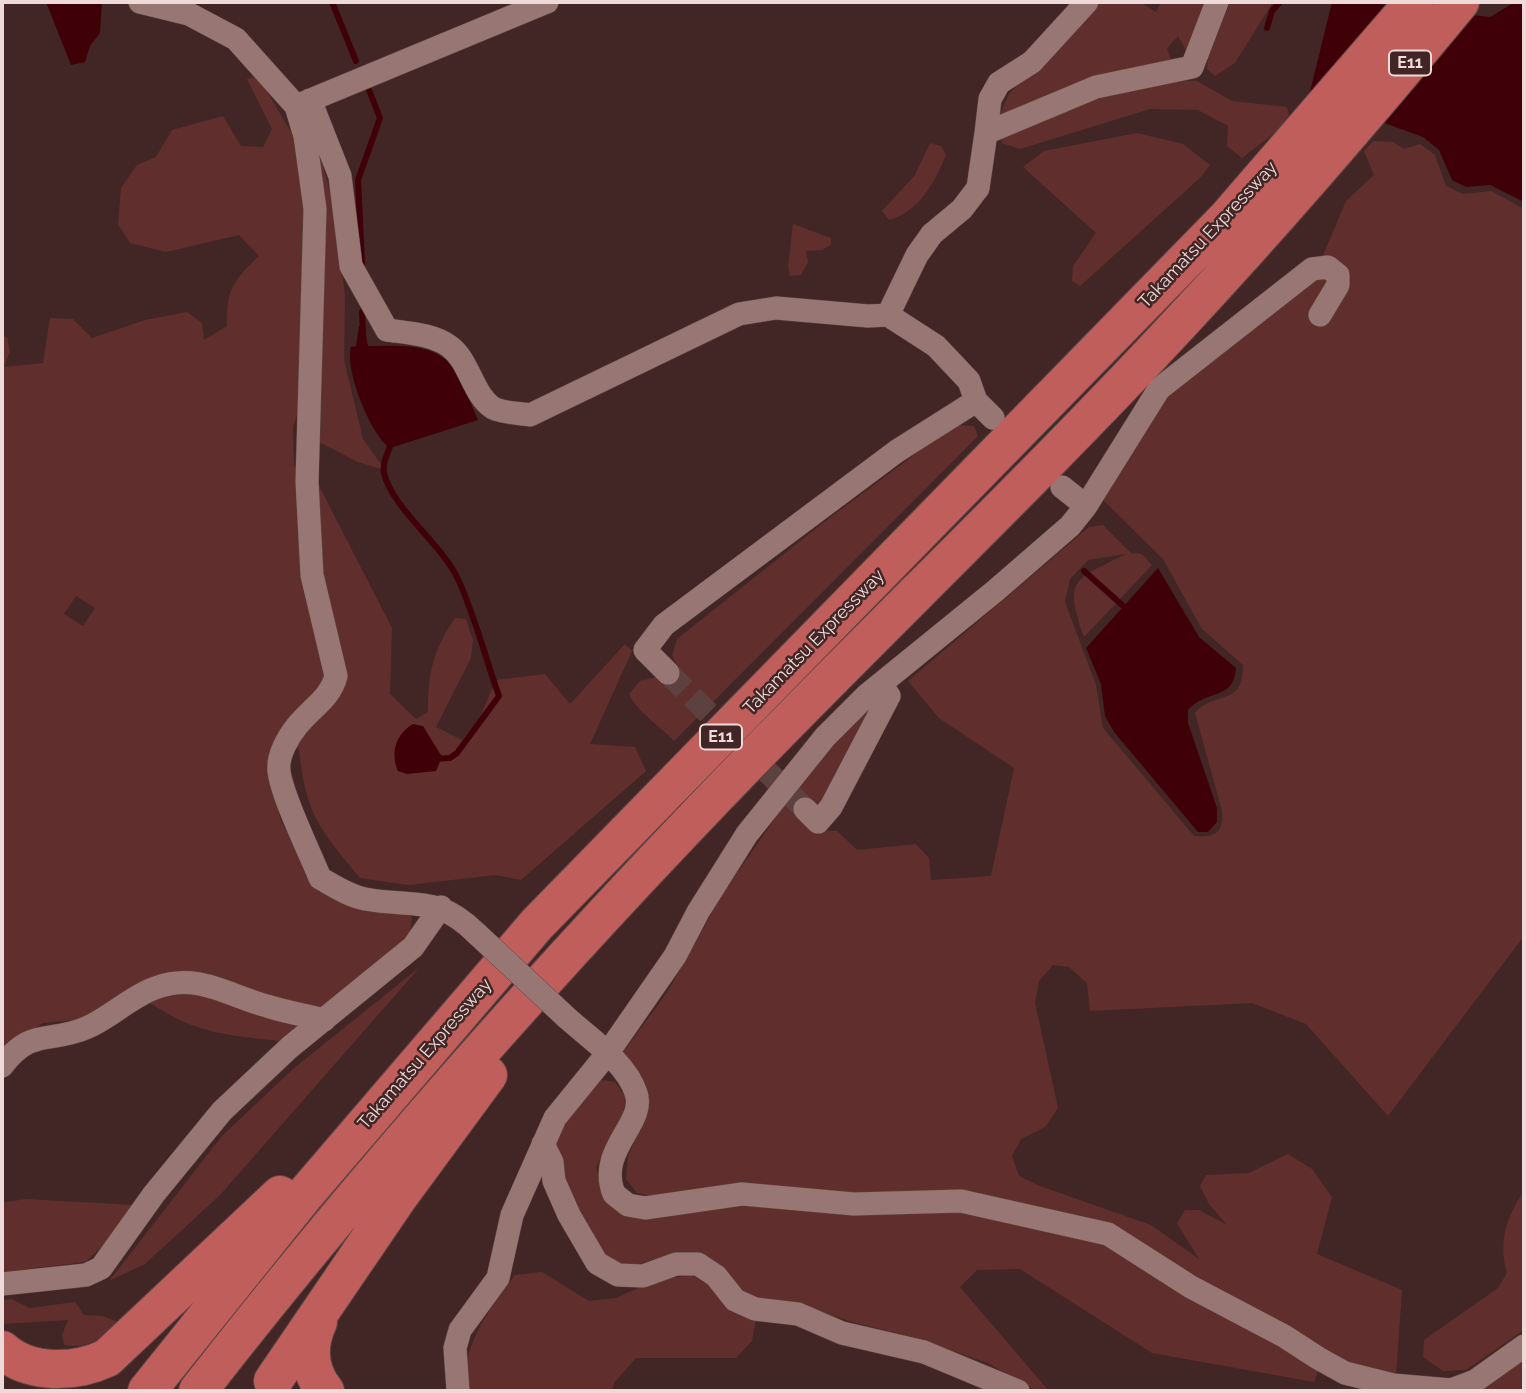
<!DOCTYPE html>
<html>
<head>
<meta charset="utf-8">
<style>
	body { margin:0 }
	#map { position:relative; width:1526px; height:1393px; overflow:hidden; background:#422625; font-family:Raleway,sans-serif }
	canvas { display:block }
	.frame { position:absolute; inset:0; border:4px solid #eedbd9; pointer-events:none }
</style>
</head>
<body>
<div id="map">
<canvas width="1526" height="1393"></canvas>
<div class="frame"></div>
</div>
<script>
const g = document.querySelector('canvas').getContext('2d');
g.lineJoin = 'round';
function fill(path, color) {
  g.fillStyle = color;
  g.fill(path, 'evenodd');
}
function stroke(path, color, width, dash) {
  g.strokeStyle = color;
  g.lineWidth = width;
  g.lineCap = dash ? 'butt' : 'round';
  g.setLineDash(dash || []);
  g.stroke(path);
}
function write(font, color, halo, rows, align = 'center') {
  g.font = font + ' Raleway,sans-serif';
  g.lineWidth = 5;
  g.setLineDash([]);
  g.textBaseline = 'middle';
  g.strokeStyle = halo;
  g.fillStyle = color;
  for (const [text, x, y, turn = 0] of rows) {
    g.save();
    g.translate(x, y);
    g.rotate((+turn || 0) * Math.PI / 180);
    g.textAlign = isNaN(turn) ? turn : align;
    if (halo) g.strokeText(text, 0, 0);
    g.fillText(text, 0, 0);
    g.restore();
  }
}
fill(new Path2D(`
	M 1096,2 L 1140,2 L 1156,12 L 1161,2 L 1209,2 L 1187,52 L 1178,36 L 1167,48 L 1172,64 L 1004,120 L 1000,114 L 1009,94 Z
	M 1230,2 L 1273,2 L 1235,63 L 1215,76 L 1207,69 L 1208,58 Z
	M 258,76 L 289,129 L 320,155 L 332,199 L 345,295 L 344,360 L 363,439 L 385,470 L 358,462 L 317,441 L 301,405 L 293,427 L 294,466 L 318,484 L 392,628 L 390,694 L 416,719 L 428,712 C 428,672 433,651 455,618 L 466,619 L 473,640 L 471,658 L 436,727 L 462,740 L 479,719 L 496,680 L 545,674 L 570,704 L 625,644 L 632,651 L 590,744 L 635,747 L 646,771 L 521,880 L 496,875 L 408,885 L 360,878 C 319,828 306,815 299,749 L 284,735 L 266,766 L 281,821 L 309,876 L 397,906 L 412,917 L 410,932 L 389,956 L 280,1041 C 212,1034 189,1031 132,991 L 84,1019 L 43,1023 L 2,1048 L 2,336 L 7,337 L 10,351 L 4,367 L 43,363 L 50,318 L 73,319 L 92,338 L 145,320 L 187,312 L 202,323 L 204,340 L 227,326 C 226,289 233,281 259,256 L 239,235 L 166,252 L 130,243 L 118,224 L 121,188 L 137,165 L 156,157 L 172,130 L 223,116 L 241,146 L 263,147 L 272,129 L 247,79 ZM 76,596 L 95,608 L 83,626 L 64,614 Z
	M 1163,80 L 1197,81 L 1232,101 L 1287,107 L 1289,116 L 1282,127 L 1242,158 L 1227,146 L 1228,126 L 1198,110 L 1150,109 L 1020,149 L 1002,143 L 1001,135 L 1094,95 Z
	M 1137,133 L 1183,144 L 1210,165 L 1201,177 L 1080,286 L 1072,281 L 1073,266 L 1096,233 L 1023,167 L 1044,151 Z
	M 1373,141 L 1393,142 L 1404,149 L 1420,144 L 1435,155 L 1446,186 L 1463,194 L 1491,191 L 1524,209 L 1524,936 L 1388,1116 L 1306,1024 L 1252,1003 L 1090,1011 L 1087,983 L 1069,967 L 1053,965 L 1039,981 L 1035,1003 L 1058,1108 L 1045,1127 L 1021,1139 L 1012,1156 L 1019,1176 L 1040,1186 L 1151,1225 L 1199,1259 L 1177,1223 L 1185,1210 L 1199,1210 L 1227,1225 L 1209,1204 L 1200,1186 L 1206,1175 L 1249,1173 L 1288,1154 L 1312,1169 L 1332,1197 L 1317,1254 L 1402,1290 L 1396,1376 L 1340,1361 L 1198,1280 L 1109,1224 L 743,1182 L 656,1197 L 637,1193 L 626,1179 L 628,1156 L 644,1121 L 647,1097 L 643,1078 L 622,1054 L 668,991 L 722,895 L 785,804 L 809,771 L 864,713 L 869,718 L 817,830 L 837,831 L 857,850 L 916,844 L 929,858 L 931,880 L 991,876 L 1014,768 L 939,718 L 908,681 L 1089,527 L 1103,525 L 1131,553 L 1142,554 L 1152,565 L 1084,637 C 1063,577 1075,580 1126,554 L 1088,560 L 1070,579 L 1065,602 L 1096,685 L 1103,728 L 1194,836 C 1215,838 1224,833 1222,811 L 1195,713 C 1215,690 1243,708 1243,665 L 1202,629 L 1163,559 L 1103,500 L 1151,416 L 1177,385 L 1321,260 L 1346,201 L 1374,175 L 1364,151 Z
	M 930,143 L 941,146 L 946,155 C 935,182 919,212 889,220 L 882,211 L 915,175 Z
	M 793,224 L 831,238 L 831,245 L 822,250 L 806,251 L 808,262 L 801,275 L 790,276 L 788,266 Z
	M 960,425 L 974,426 L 978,436 L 674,741 C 660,726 636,711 629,694 L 640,681 L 656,677 L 664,681 L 680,669 L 672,656 L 677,639 L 823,523 L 949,429 Z
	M 420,967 L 220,1195 L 145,1264 L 109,1281 L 222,1136 L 293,1069 Z
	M 602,1080 L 615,1082 L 627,1099 L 621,1118 L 596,1167 L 603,1194 L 616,1211 L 640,1219 L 741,1202 L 964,1212 L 1106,1244 L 1319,1369 L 1314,1382 L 1152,1353 L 1020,1269 L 977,1270 L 960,1287 L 1049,1391 L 1036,1391 L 988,1363 L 916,1338 L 852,1322 L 800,1304 L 766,1302 L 743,1293 L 709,1257 L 681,1252 L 627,1267 L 604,1258 C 591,1234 556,1171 555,1146 C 555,1120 585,1096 602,1080 Z
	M 1524,1191 L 1524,1330 L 1466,1370 L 1443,1371 L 1423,1357 L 1424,1340 L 1498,1288 L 1507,1273 C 1498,1242 1506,1218 1524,1191 Z
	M 25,1199 L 134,1205 L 103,1246 L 85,1262 L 2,1272 L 2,1203 Z
	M 542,1272 L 589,1301 L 616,1298 L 656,1280 L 692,1275 L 708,1285 L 724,1305 L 756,1320 L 752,1341 L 736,1358 L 636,1358 L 614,1383 L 612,1391 L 470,1391 C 455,1352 493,1305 515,1275 Z
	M 11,1299 L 30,1308 L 75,1302 L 84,1315 L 102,1316 L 124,1324 C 105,1338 88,1349 64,1345 L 62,1335 L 68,1320 L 2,1324 L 2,1300 Z
	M 1524,1357 L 1524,1391 L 1475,1391 Z`), '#602f2d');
fill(new Path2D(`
	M 46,2 L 102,2 L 100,33 L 90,46 L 85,62 L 71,65 Z
	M 1332,2 L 1362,2 L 1490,17 L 1515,2 L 1524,2 L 1524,202 L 1490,185 L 1466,187 L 1452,180 L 1439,150 L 1423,137 L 1309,96 Z
	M 359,326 L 364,326 L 368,346 C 394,346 432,342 451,365 C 463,379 470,403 478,420 L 390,448 C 371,436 344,368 351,347 L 356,346 Z
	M 1158,568 L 1199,637 L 1236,668 C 1234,701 1206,689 1188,710 L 1188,723 L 1217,808 L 1217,822 L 1208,832 L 1198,832 L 1114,732 L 1105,716 L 1101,684 L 1086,648 Z
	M 413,724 L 423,726 L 442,757 L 436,771 L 407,774 L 398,771 C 390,752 396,734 413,724 Z`), '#3f0007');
stroke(new Path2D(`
	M 332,2 L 356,61
	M 1267,28 L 1272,11 L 1280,2
	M 362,263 L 358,180 L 380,118 L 369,90
	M 362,312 L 363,333
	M 392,442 C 388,452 382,463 384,473 C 392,508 441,543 458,579 C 475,616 485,657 499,696 L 457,753 L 450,758 L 434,759
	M 1084,571 L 1130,612`), '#3f0007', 6);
stroke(new Path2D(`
	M 668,673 L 805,809`), '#5c4140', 23, [23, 11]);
const minor = new Path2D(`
	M 140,2 L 189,14 L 236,39 L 296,106 L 305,136 L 315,209 L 307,482 L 312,575 L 336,676 C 330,699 311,708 297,726 C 288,737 277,756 279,771 C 281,794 310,853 320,878 C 334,886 349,896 365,899 C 414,908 437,894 477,934
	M 310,100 L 340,176 L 351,266 L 387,330 C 408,333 432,334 449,346 C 470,361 472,394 493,408 C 502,413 519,413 530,415 L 739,314 L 776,308 L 868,316 L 888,315 L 936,346 L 969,381 L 976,401 L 993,418
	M 296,106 L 547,2
	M 986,133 L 990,99 L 999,83 L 1032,62 L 1087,2
	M 888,315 L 917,255 L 932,234 L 962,209 L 978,188 L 986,133 L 1096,87 L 1192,67 L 1217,2
	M 1086,506 L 1159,389 L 1312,269 L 1328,267 L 1338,275 L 1338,285 L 1320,315
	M 668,673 L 645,650 L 664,625 L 897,451 L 976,401
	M 805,809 L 818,822 L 831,807 L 889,696 L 881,684
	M 566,1017 C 589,1038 626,1062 636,1093 C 647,1123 596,1150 614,1194 L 628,1205 L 645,1208 L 742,1194 L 854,1204 L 961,1201 L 1108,1234 L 1191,1287 L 1284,1336 L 1318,1358 L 1345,1373 L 1393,1385 L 1451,1390 L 1475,1381 L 1524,1346
	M 2,1066 C 32,1027 48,1044 86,1028 C 110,1018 130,997 155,988 C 197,972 227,995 267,1006 C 285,1012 305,1015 324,1020
	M 543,1144 L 552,1162 L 554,1181 L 569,1215 L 597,1263 L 618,1275 L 643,1276 L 676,1264 L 698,1264 L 716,1276 L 735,1300 L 755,1309 L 798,1314 L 842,1333 L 924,1352 L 1018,1391
	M 2,1284 L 86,1275 L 101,1268 L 154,1194 L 222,1111 L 290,1047 L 413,947 L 441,907
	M 458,1391 L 455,1348 L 460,1330 L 498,1278 L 512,1215 L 555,1118 L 607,1054 L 675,956 L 698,912 L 747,834 L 825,737 L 867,695 L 995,591 L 1070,526 L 1086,506 L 1062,487`);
const motorway = new Path2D(`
	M 318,1322 C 307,1346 308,1370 325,1391
	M 2,1350 C 30,1375 75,1373 107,1358 L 280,1195
	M 273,1381 L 397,1199 L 488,1075
	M 147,1391 L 302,1198 L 537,924 L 1227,218 L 1414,2
	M 198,1391 C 370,1170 556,961 751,760 C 894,613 1042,472 1181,322 C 1278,218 1370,111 1460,2`);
stroke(minor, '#5b4443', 24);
stroke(motorway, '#5b4443', 40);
stroke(minor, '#977673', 23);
stroke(motorway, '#c05e5c', 38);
const minorBridge = new Path2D(`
	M 477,934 L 566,1017`);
stroke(minorBridge, '#5b4443', 24, []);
stroke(minorBridge, '#977673', 23);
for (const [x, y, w] of [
	[1410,63,42],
	[721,737,42]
]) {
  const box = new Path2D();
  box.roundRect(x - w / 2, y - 12.5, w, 25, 5);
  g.fillStyle = '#422625';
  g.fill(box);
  stroke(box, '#eedbd9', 2);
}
write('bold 16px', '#eedbd9', null, [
	["E11",1410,63],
	["E11",721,737]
]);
write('18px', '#eedbd9', '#422625', [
	["Takamatsu Expressway",1208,235,-47],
	["Takamatsu Expressway",814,642,-46],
	["Takamatsu Expressway",425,1054,-49]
]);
</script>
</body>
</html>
